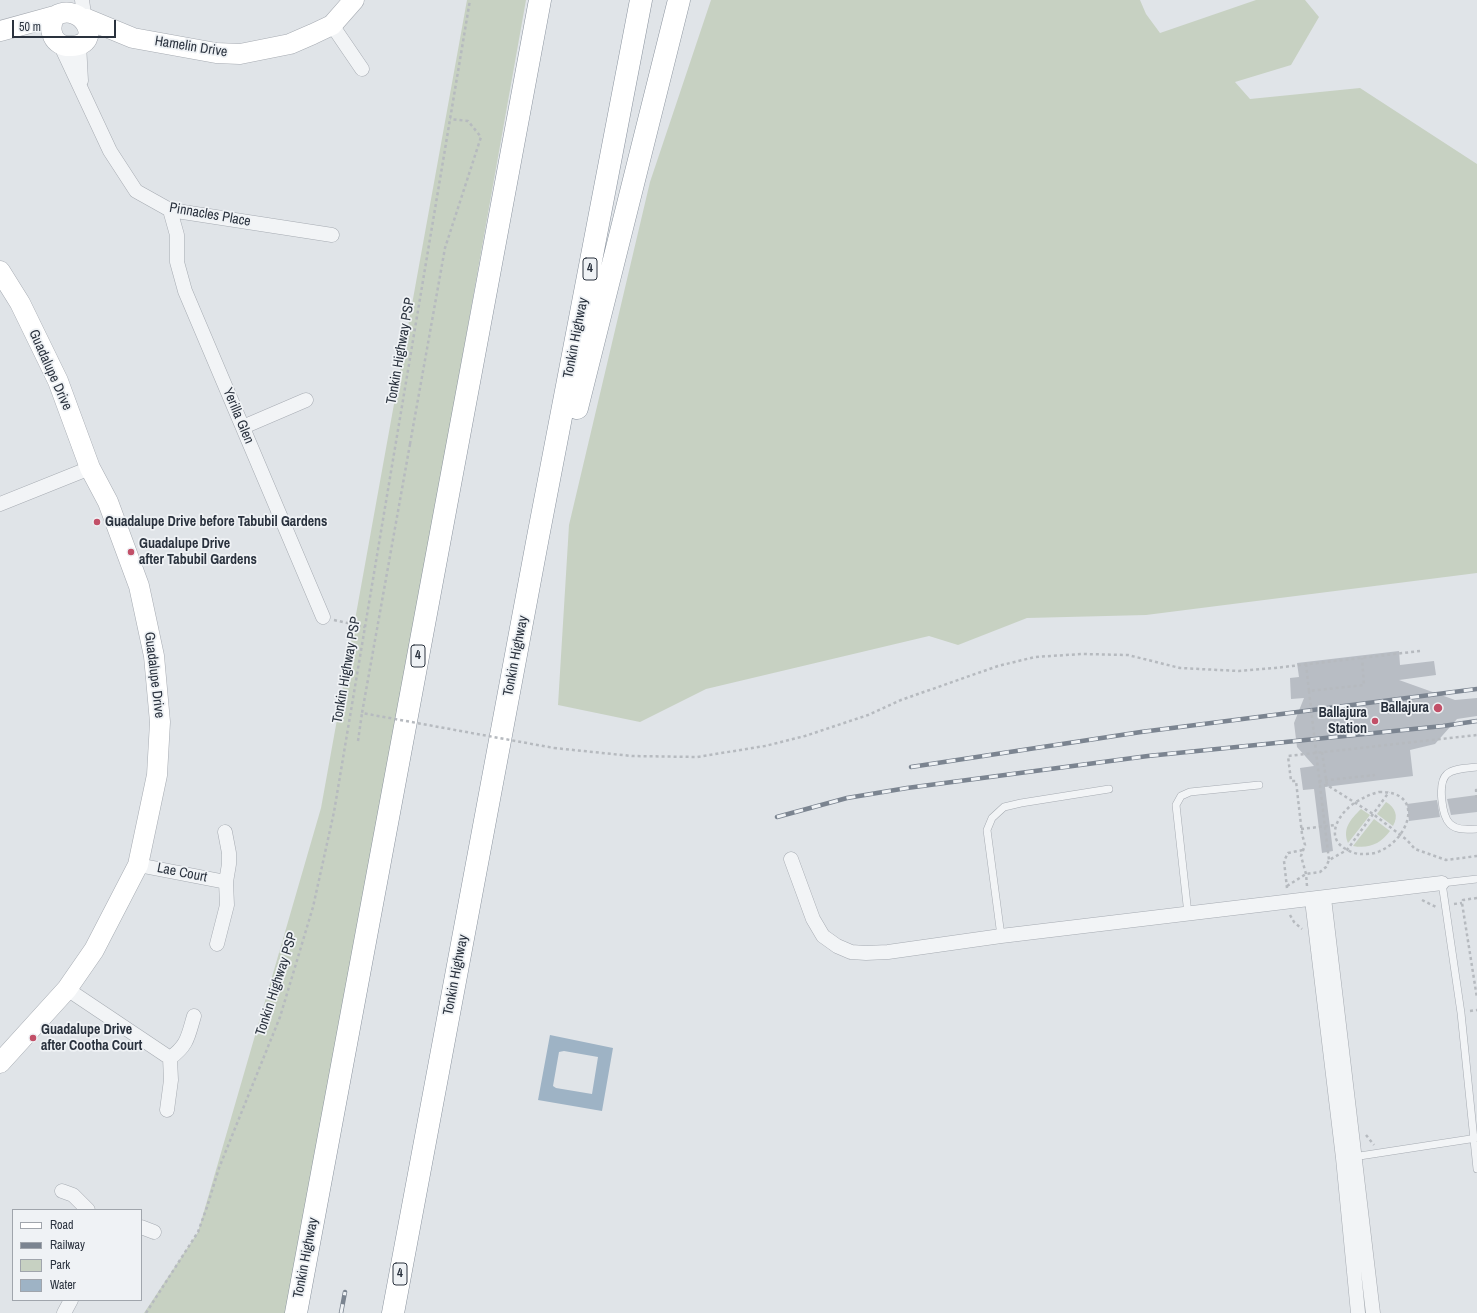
<!DOCTYPE html>
<html>
<head>
<meta charset="utf-8">
<style>
	body { margin:0 }
	#map { position:relative; width:1477px; height:1313px; overflow:hidden; background:#e0e4e8; font-family:"Archivo Narrow",sans-serif }
	canvas { display:block }
	.legend { position:absolute; left:12px; top:1209px; width:130px; height:92px; box-sizing:border-box; background:#eff2f5; border:1px solid #a0a5ac; margin:0; padding:5px 7px; list-style:none; font-size:12px; color:#2a323e }
	.legend li { display:flex; align-items:center; gap:8px; height:20px }
	.legend b { width:20px; border:1px solid #a0a5ac }
	.scale { position:absolute; left:12px; top:20px; width:104px; height:18px; box-sizing:border-box; border:2px solid #2a323e; border-top:0; padding-left:5px; font-size:12px; line-height:14px; white-space:nowrap; color:#2a323e; -webkit-text-stroke:3px #eff2f5; paint-order:stroke }
</style>
</head>
<body>
<div id="map">
<canvas width="1477" height="1313"></canvas>
<ul class="legend">
<li><b style="height:5px;background:#fff"></b>Road</li>
<li><b style="height:5px;background:#7b8490"></b>Railway</li>
<li><b style="height:11px;background:#c7d1c2"></b>Park</li>
<li><b style="height:11px;background:#9eb3c5"></b>Water</li>
</ul>
<div class="scale">50 m</div>
</div>
<script>
const g = document.querySelector('canvas').getContext('2d');
g.lineJoin = 'round';
function fill(path, color) {
  g.fillStyle = color;
  g.fill(path, 'evenodd');
}
function stroke(path, color, width, dash) {
  g.strokeStyle = color;
  g.lineWidth = width;
  g.lineCap = dash ? 'butt' : 'round';
  g.setLineDash(dash || []);
  g.stroke(path);
}
function write(font, color, halo, rows, align = 'center') {
  g.font = font + ' "Archivo Narrow",sans-serif';
  g.lineWidth = 3.5;
  g.setLineDash([]);
  g.textBaseline = 'middle';
  g.strokeStyle = halo;
  g.fillStyle = color;
  for (const [text, x, y, turn = 0] of rows) {
    g.save();
    g.translate(x, y);
    g.rotate((+turn || 0) * Math.PI / 180);
    g.textAlign = isNaN(turn) ? turn : align;
    if (halo) g.strokeText(text, 0, 0);
    g.fillText(text, 0, 0);
    g.restore();
  }
}
fill(new Path2D(`
	M 467,0 L 526,0 L 292,1313 L 144,1313 L 198,1232 L 321,808 Z
	M 711,0 L 1140,0 L 1146,14 L 1160,33 L 1256,0 L 1305,0 L 1319,17 L 1291,65 L 1235,82 L 1250,99 L 1360,88 L 1477,164 L 1477,573 L 1146,615 L 1027,618 L 958,645 L 929,636 L 706,689 L 640,722 L 558,705 L 569,525 L 650,182 Z
	M 1386,802 C 1395,807 1399,816 1393,826 L 1377,814 Z
	M 1361,809 L 1370,815 L 1348,843 C 1342,828 1351,819 1361,809 Z
	M 1374,819 L 1390,831 C 1380,844 1369,849 1353,846 Z`), '#c7d1c2');
fill(new Path2D(`
	M 550,1035 L 613,1048 L 602,1111 L 538,1100 ZM 564,1051 L 598,1057 L 592,1094 L 556,1088 L 553,1086 L 559,1052 Z`), '#9eb3c5');
fill(new Path2D(`
	M 1399,651 L 1400,665 L 1434,661 L 1436,675 L 1399,680 L 1455,700 L 1477,698 L 1477,716 L 1457,719 L 1435,744 L 1410,750 L 1413,776 L 1325,787 L 1333,851 L 1322,853 L 1314,789 L 1303,790 L 1300,768 L 1314,766 L 1297,747 L 1294,723 L 1304,698 L 1291,699 L 1290,678 L 1299,677 L 1297,663 Z
	M 1477,795 L 1477,812 L 1451,815 L 1447,799 Z
	M 1437,800 L 1440,817 L 1409,821 L 1407,804 Z`), '#b8bdc4');
const lane = new Path2D(`
	M 1477,767 C 1468,768 1454,768 1447,774 C 1437,783 1442,816 1450,824 C 1458,831 1468,829 1477,829
	M 1477,879 L 1442,883 L 1461,1013 L 1477,1169
	M 1188,914 L 1176,805 L 1181,796 L 1190,792 L 1259,785
	M 1001,936 L 987,830 L 992,818 L 1004,807 L 1021,803 L 1109,789
	M 1353,1157 L 1477,1138`);
const street = new Path2D(`
	M 82,0 L 84,14
	M 332,25 L 362,69
	M 60,44 L 110,151 L 136,191 L 170,210 L 332,235
	M 79,44 L 81,81
	M 170,210 L 177,235 L 177,262 L 185,291 L 323,617
	M 243,427 L 306,400
	M 0,504 L 90,468
	M 791,859 L 813,919 L 823,936 L 837,946 L 851,952 L 866,953 L 888,952 L 1001,936 L 1442,883
	M 138,865 L 226,882
	M 1324,898 L 1373,1313
	M 1312,900 L 1343,1158 L 1358,1313
	M 217,944 L 227,905 L 226,882 L 229,864 L 229,853 L 225,832
	M 67,989 L 170,1058
	M 167,1110 L 171,1080 L 170,1058 C 188,1045 188,1036 194,1016
	M 62,1191 L 73,1195 L 88,1210
	M 141,1227 L 154,1232
	M 64,1313 L 71,1300`);
const secondary = new Path2D(`
	M 87,19 L 133,38 L 216,53 L 240,54 L 290,44 L 313,34 L 332,25 L 354,0
	M 0,31 L 55,16 C 82,0 106,45 71,46 C 53,47 47,30 55,16
	M 0,271 L 20,303 L 58,381 L 90,468 L 108,502 L 139,586 L 154,656 L 160,722 L 157,775 L 138,865 L 94,950 L 67,989 L 0,1063`);
const highway = new Path2D(`
	M 577,408 L 679,0
	M 296,1313 L 540,0
	M 393,1313 L 538,537 L 641,0`);
stroke(lane, '#a6abb2', 8);
stroke(street, '#a6abb2', 15);
stroke(secondary, '#a6abb2', 21);
stroke(highway, '#89929d', 23);
stroke(new Path2D(`
	M 410,444 L 445,248 L 481,137 L 468,121 L 450,119
	M 334,620 L 365,627
	M 1306,664 L 1309,691 L 1364,685 L 1362,658
	M 358,741 L 362,713
	M 554,748 L 632,756 L 697,757 L 765,746 L 805,736 L 868,715 L 901,700 L 998,666 L 1035,657 L 1082,654 L 1128,655 L 1180,668 L 1239,671 L 1275,668 L 1420,651
	M 1322,752 L 1327,785 L 1373,814 L 1407,840 L 1415,849 L 1446,860 L 1477,856
	M 1319,781 L 1375,775
	M 1327,785 L 1320,786 L 1329,860
	M 1477,790 L 1476,790 L 1477,800
	M 1379,792 C 1426,791 1409,839 1380,851 C 1375,854 1367,854 1361,854 C 1355,854 1349,851 1344,848 C 1324,835 1341,811 1356,802 C 1364,797 1371,794 1379,792 Z
	M 1301,829 L 1336,825
	M 1287,886 L 1306,874 L 1320,872 L 1326,867 L 1329,860 L 1347,850 L 1389,792
	M 1307,886 L 1306,874 L 1301,856 L 1305,845 L 1302,834 L 1296,781 L 1291,781 L 1288,756 L 1477,735
	M 1287,888 L 1284,861 L 1288,853 L 1303,850
	M 1477,898 L 1463,900 L 1462,903 L 1477,998
	M 1422,900 L 1436,907
	M 1454,904 L 1462,903
	M 1290,915 L 1294,922 L 1302,929
	M 1470,1011 L 1477,1010
	M 1366,1135 L 1374,1145
	M 146,1313 L 198,1232 L 207,1207 L 219,1168 L 280,1017 L 313,907 L 334,812 L 470,0`), '#b6babf', 2.5, [3, 3]);
stroke(lane, '#f2f4f6', 7);
stroke(street, '#f2f4f6', 14);
stroke(secondary, '#fff', 20);
stroke(highway, '#fff', 22);
const rail = new Path2D(`
	M 911,767 L 1141,732 L 1477,689
	M 777,817 L 847,798 L 907,788 L 1148,756 L 1443,726 L 1477,721
	M 341,1313 L 345,1292`);
stroke(rail, '#7b8490', 4.5);
stroke(rail, '#eff2f5', 3, [9]);
stroke(new Path2D(`
	M 410,444 L 362,713 L 554,748
	M 1309,691 L 1320,786`), '#b6babf', 2.5, [3, 3]);
for (const [x, y, r, color] of [
	[97,522,4,"#c25068"],
	[131,552,4,"#c25068"],
	[1438,708,5,"#c25068"],
	[1375,721,4,"#c25068"],
	[33,1038,4,"#c25068"]
]) {
  const dot = new Path2D();
  dot.arc(x, y, r, 0, 2 * Math.PI);
  g.fillStyle = color;
  g.fill(dot);
  stroke(dot, '#eff2f5', 1.5);
}
for (const [x, y, w] of [
	[590,269,14],
	[418,656,14],
	[400,1274,14]
]) {
  const box = new Path2D();
  box.roundRect(x - w / 2, y - 11, w, 22, 3);
  g.fillStyle = '#eff2f5';
  g.fill(box);
  stroke(box, '#2a323e', 1);
}
write('bold 13px', '#2a323e', null, [
	["4",590,269],
	["4",418,656],
	["4",400,1274]
]);
write('14px', '#2a323e', '#eff2f5', [
	["Hamelin Drive",191,47,9],
	["Pinnacles Place",210,215,10],
	["Tonkin Highway",576,338,-79],
	["Tonkin Highway PSP",401,351,-80],
	["Guadalupe Drive",50,370,66],
	["Yerilla Glen",238,416,67],
	["Tonkin Highway",516,656,-79],
	["Tonkin Highway PSP",347,670,-80],
	["Guadalupe Drive",154,675,83],
	["Lae Court",182,873,11],
	["Tonkin Highway",456,975,-79],
	["Tonkin Highway PSP",277,984,-72],
	["Tonkin Highway",306,1258,-79]
]);
write('bold 14px', '#2a323e', '#eff2f5', [
	["Guadalupe Drive before Tabubil Gardens",105,522],
	["Guadalupe Drive",139,544],
	["after Tabubil Gardens",139,560],
	["Ballajura",1429,708,"right"],
	["Ballajura",1367,713,"right"],
	["Station",1367,729,"right"],
	["Guadalupe Drive",41,1030],
	["after Cootha Court",41,1046]
], 'left');
</script>
</body>
</html>
